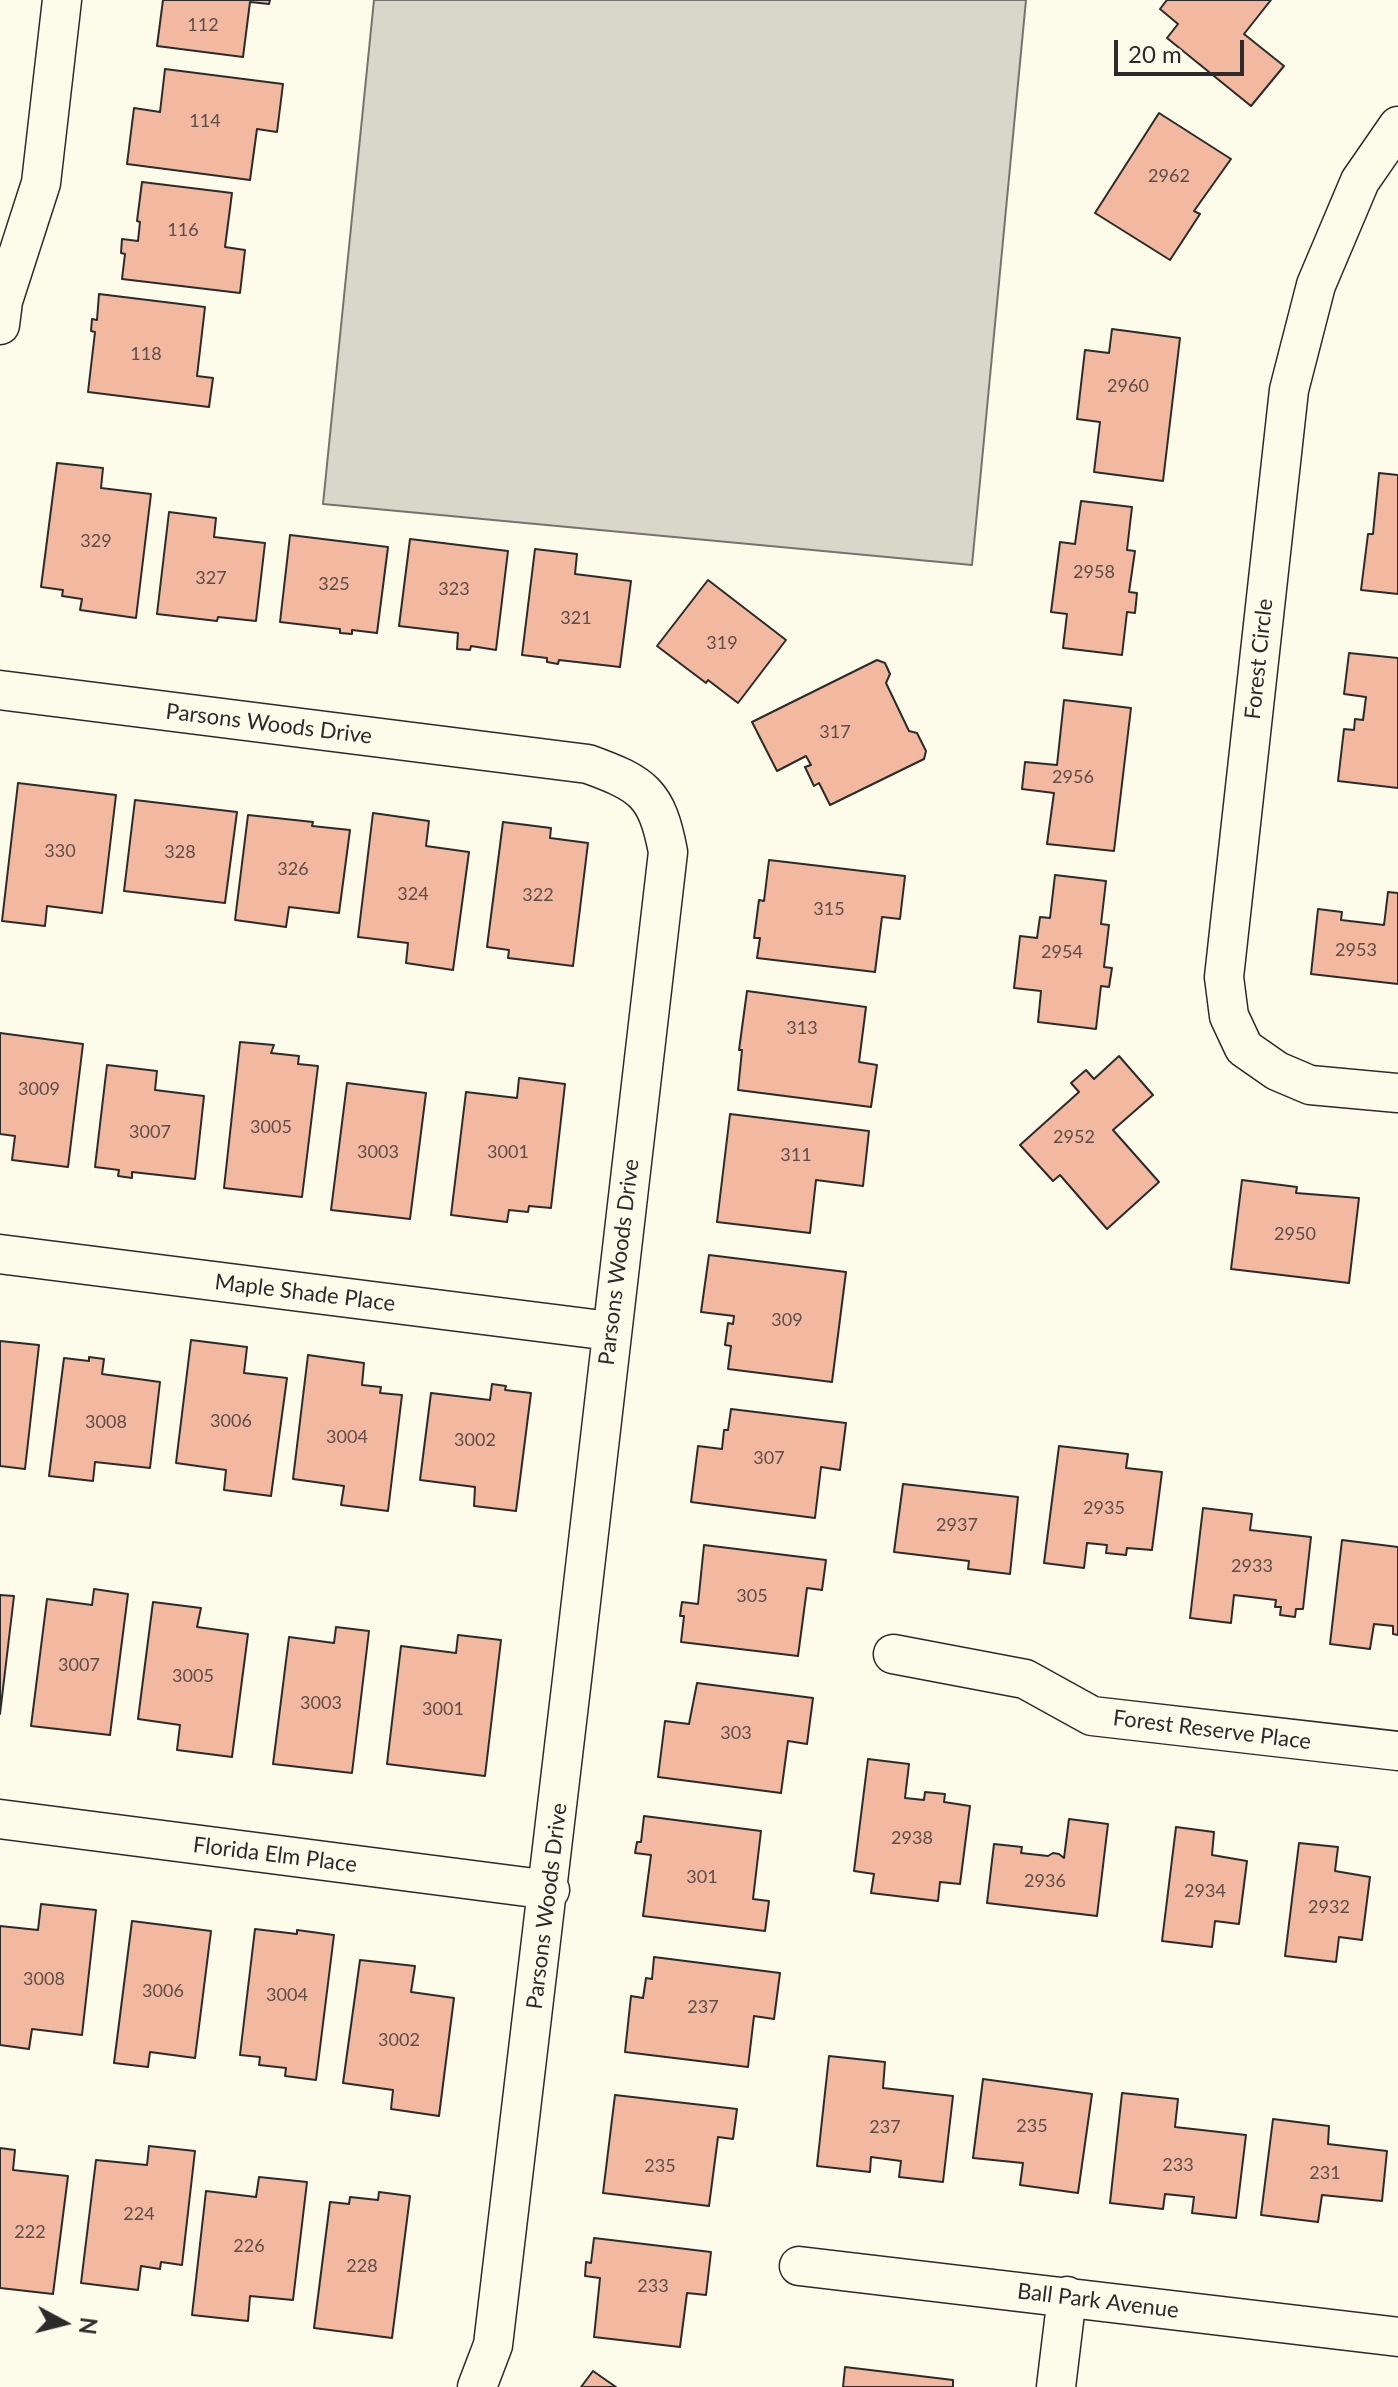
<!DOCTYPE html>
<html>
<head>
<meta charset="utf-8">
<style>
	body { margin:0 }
	#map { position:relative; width:1398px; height:2387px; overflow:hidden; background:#fdfbea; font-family:Lato,sans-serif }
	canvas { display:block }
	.north { position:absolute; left:24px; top:2283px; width:80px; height:80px; -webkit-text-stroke:6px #fdfbea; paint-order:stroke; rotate:97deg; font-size:22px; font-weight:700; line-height:32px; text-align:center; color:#2b2b2b }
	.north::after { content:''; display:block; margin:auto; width:28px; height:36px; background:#2b2b2b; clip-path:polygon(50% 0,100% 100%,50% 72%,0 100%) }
	.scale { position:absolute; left:1114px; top:40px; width:130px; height:36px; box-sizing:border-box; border:4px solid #2b2b2b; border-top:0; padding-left:10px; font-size:24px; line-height:28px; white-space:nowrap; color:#2b2b2b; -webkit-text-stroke:6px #fdfbea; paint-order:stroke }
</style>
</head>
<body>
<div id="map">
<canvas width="1398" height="2387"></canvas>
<div class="north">N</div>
<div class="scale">20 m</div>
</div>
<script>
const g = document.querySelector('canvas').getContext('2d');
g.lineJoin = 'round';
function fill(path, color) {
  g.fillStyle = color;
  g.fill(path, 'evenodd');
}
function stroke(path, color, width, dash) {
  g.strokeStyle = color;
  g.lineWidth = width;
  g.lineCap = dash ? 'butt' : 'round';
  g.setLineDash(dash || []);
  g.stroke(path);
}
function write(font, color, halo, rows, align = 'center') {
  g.font = font + ' Lato,sans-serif';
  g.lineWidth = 6;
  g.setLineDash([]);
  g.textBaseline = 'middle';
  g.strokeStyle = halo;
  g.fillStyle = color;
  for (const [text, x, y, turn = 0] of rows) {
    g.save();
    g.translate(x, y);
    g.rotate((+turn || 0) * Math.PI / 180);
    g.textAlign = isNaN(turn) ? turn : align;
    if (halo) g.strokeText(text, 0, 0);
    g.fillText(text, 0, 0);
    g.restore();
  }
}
const water = new Path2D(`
	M 374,0 L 1026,0 L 972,565 L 323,504 Z`);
fill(water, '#d8d7c9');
stroke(water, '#74746e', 2);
const building = new Path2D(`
	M 163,0 L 270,0 L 269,4 L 250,2 L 243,57 L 157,46 Z
	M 1167,0 L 1271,0 L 1244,34 L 1284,66 L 1251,106 L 1167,38 L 1178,24 L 1160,9 Z
	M 165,69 L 283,84 L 277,132 L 257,129 L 250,180 L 127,164 L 134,108 L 160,112 Z
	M 1159,113 L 1231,159 L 1194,211 L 1200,214 L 1170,260 L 1095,213 Z
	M 142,182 L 232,193 L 225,247 L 245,250 L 240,293 L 122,279 L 125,254 L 121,253 L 122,239 L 138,241 L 140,222 L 137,221 Z
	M 99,294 L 205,307 L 197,376 L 213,378 L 209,407 L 88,392 L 95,332 L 91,331 L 92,319 L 97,320 Z
	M 1112,329 L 1180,338 L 1163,481 L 1094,472 L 1100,422 L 1077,419 L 1085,350 L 1109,353 Z
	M 57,463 L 103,468 L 101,488 L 151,494 L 136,618 L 80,610 L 82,599 L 62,596 L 63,590 L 41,587 Z
	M 1379,473 L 1398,475 L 1398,594 L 1361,590 L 1368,534 L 1373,534 Z
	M 1081,501 L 1132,507 L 1127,550 L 1135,551 L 1129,592 L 1137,593 L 1135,613 L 1127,612 L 1122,655 L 1063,648 L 1067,614 L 1051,612 L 1060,542 L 1075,544 Z
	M 169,512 L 216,518 L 214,537 L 265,543 L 256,621 L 218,617 L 217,621 L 157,614 Z
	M 290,535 L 388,547 L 377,633 L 352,630 L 352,634 L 340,633 L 340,629 L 280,622 Z
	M 410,539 L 508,551 L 496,650 L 471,646 L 470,650 L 457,649 L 458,633 L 399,626 Z
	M 535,549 L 577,554 L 575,574 L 631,581 L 620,667 L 559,660 L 558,664 L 547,662 L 547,658 L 522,655 Z
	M 708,580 L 786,640 L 738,703 L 708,680 L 706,683 L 657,646 Z
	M 1349,653 L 1398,658 L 1398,788 L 1338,781 L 1344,729 L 1354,730 L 1355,719 L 1363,720 L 1366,697 L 1344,694 Z
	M 877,660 L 885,663 L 890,674 L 886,683 L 909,731 L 917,733 L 926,751 L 924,759 L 830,805 L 819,783 L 814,786 L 805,767 L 811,765 L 806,756 L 777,771 L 752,722 Z
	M 1064,700 L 1131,708 L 1114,851 L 1047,844 L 1054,793 L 1022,789 L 1025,762 L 1057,765 Z
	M 18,783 L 116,795 L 102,913 L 47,906 L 45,926 L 2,921 Z
	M 135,800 L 237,812 L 225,903 L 124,891 Z
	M 373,813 L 429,821 L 426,846 L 469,852 L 453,970 L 406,963 L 408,943 L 358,937 Z
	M 248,815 L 313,822 L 312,826 L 350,830 L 339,913 L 289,907 L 286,927 L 235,920 Z
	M 503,822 L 551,828 L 550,838 L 588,843 L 573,966 L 508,958 L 509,950 L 487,947 Z
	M 769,860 L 905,876 L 900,919 L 882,917 L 875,972 L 757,958 L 760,938 L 754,938 L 759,900 L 764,901 Z
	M 1055,875 L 1106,881 L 1101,924 L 1109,925 L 1104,967 L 1112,968 L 1109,987 L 1101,986 L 1096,1029 L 1038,1022 L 1041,991 L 1014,988 L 1020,936 L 1037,938 L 1040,917 L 1050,918 Z
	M 1388,892 L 1398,893 L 1398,984 L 1311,974 L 1318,909 L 1342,912 L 1341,920 L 1384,925 Z
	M 747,991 L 866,1007 L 859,1062 L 877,1065 L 871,1107 L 738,1090 L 742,1050 L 739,1050 Z
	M 0,1033 L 83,1044 L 68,1167 L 12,1160 L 15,1136 L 0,1134 Z
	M 240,1042 L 274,1045 L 271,1053 L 299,1056 L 298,1064 L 318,1066 L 302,1197 L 224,1188 Z
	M 1119,1056 L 1153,1095 L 1113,1130 L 1159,1182 L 1107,1229 L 1060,1175 L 1053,1181 L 1020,1145 L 1079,1092 L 1071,1083 L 1086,1070 L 1094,1079 Z
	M 107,1065 L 157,1071 L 155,1090 L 204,1096 L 195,1179 L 132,1172 L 132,1178 L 118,1176 L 119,1170 L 95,1167 Z
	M 519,1078 L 565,1084 L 551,1208 L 529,1206 L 528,1212 L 509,1210 L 507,1222 L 451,1215 L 466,1092 L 517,1098 Z
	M 347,1083 L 426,1093 L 410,1219 L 331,1210 Z
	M 730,1114 L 869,1131 L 863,1186 L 816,1180 L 810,1233 L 717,1222 Z
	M 1242,1180 L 1297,1187 L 1296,1193 L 1359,1198 L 1349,1283 L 1231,1269 Z
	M 709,1255 L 846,1272 L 832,1382 L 728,1369 L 731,1346 L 725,1345 L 728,1323 L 733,1324 L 734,1316 L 701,1312 Z
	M 191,1340 L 247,1347 L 244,1373 L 287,1378 L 271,1496 L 224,1490 L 226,1470 L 176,1463 Z
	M 0,1341 L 39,1345 L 25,1469 L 0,1466 Z
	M 308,1355 L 364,1363 L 362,1385 L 381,1387 L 380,1393 L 402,1395 L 388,1511 L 341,1505 L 344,1486 L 293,1479 Z
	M 89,1357 L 104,1359 L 102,1374 L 160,1382 L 150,1468 L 95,1462 L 93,1481 L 49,1476 L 64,1358 L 89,1361 Z
	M 492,1384 L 506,1386 L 505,1390 L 531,1393 L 516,1511 L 474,1506 L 475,1487 L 420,1480 L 431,1393 L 490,1400 Z
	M 731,1409 L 846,1423 L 840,1470 L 821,1467 L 815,1518 L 691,1502 L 698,1446 L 722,1449 L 724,1430 L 728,1430 Z
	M 1059,1446 L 1128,1454 L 1126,1468 L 1162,1472 L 1152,1550 L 1127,1548 L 1126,1555 L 1106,1553 L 1107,1545 L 1087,1543 L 1084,1568 L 1044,1563 Z
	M 903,1484 L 1018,1497 L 1010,1574 L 968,1569 L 969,1561 L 894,1552 Z
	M 1203,1508 L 1252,1514 L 1250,1530 L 1311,1537 L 1303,1609 L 1296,1609 L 1295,1617 L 1280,1615 L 1281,1607 L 1275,1607 L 1276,1600 L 1234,1595 L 1231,1623 L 1190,1618 Z
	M 1342,1540 L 1398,1547 L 1398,1635 L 1393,1634 L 1393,1626 L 1374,1624 L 1370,1649 L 1330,1644 Z
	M 704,1545 L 826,1560 L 822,1590 L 807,1588 L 798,1656 L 681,1642 L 684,1616 L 680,1616 L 682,1602 L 698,1604 Z
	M 94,1589 L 128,1594 L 110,1735 L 31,1726 L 47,1599 L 92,1605 Z
	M 0,1595 L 14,1596 L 0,1714 Z
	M 153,1602 L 201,1608 L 197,1627 L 248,1634 L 232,1757 L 177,1750 L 180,1725 L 138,1719 Z
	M 336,1627 L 369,1631 L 352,1773 L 273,1764 L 289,1637 L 334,1643 Z
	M 458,1635 L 501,1640 L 485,1776 L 387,1764 L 401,1646 L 456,1653 Z
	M 697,1683 L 813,1698 L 807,1744 L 788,1741 L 781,1793 L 658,1777 L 665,1721 L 689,1724 Z
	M 868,1759 L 909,1764 L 905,1798 L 924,1800 L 925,1792 L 945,1794 L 944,1802 L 970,1806 L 960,1884 L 940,1882 L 938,1901 L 871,1893 L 874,1874 L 854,1871 Z
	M 644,1816 L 761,1831 L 753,1899 L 769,1901 L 765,1931 L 643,1916 L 651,1855 L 635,1853 L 637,1842 L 641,1842 Z
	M 1069,1819 L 1108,1824 L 1097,1916 L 987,1903 L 994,1844 L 1022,1847 L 1021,1853 L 1048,1856 L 1053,1853 L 1059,1854 L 1064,1858 Z
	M 1176,1827 L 1214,1832 L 1212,1855 L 1247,1861 L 1239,1924 L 1215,1921 L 1212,1947 L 1162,1941 Z
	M 1299,1843 L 1338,1847 L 1335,1871 L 1370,1877 L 1362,1940 L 1339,1937 L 1336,1962 L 1285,1956 Z
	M 41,1904 L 96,1910 L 82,2035 L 32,2029 L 29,2049 L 0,2045 L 0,1926 L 38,1930 Z
	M 132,1921 L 211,1931 L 195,2058 L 150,2052 L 148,2067 L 114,2063 Z
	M 255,1929 L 297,1934 L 297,1930 L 334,1935 L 316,2080 L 285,2076 L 286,2068 L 259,2065 L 260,2057 L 240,2055 Z
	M 654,1957 L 780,1973 L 774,2019 L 754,2016 L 748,2067 L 625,2052 L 631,1996 L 643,1998 L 646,1978 L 652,1979 Z
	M 360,1960 L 415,1966 L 411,1992 L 454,1998 L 439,2116 L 391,2109 L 393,2090 L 343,2083 Z
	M 829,2056 L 885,2062 L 883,2088 L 953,2096 L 943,2182 L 899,2177 L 901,2161 L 871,2157 L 870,2172 L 817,2166 Z
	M 983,2079 L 1092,2094 L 1078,2193 L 1020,2185 L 1023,2163 L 973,2158 Z
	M 1122,2093 L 1178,2099 L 1175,2127 L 1246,2135 L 1236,2218 L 1192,2213 L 1194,2197 L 1165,2194 L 1163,2209 L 1110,2203 Z
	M 615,2095 L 737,2109 L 733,2139 L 718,2137 L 709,2206 L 603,2193 Z
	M 1273,2119 L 1329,2126 L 1328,2144 L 1387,2151 L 1382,2201 L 1322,2195 L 1318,2222 L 1261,2215 Z
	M 149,2146 L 195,2151 L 182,2265 L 161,2262 L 160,2269 L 141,2266 L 138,2290 L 81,2283 L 96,2160 L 147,2165 Z
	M 0,2148 L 15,2150 L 13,2170 L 68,2176 L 53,2294 L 0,2288 Z
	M 259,2177 L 307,2182 L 293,2300 L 250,2296 L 248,2321 L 192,2315 L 206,2191 L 256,2197 Z
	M 379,2192 L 410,2196 L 392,2338 L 314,2328 L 330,2202 L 349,2204 L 350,2197 L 378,2200 Z
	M 594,2238 L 711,2252 L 706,2295 L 687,2293 L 680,2347 L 594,2337 L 600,2278 L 585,2276 L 586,2262 L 591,2263 Z
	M 845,2367 L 953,2380 L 953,2387 L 843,2387 Z
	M 593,2371 L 616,2387 L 581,2387 Z`);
fill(building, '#f2b8a0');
stroke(building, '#2b2b2b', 2);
const street = new Path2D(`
	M 1398,126 L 1360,181 L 1316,285 L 1289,390 L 1224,977 L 1229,1016 L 1244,1048 L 1277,1071 L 1310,1085 L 1398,1093
	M 0,325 L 3,301 L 41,183 L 62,0
	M 0,690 L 588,764 C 643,784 657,793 668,852 C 608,1349 555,1848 493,2345 L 477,2387
	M 0,1254 L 610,1331
	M 893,1654 L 1025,1679 L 1092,1716 L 1398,1751
	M 0,1819 L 550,1890
	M 799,2266 L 1398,2337
	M 1056,2387 L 1067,2296`);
stroke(street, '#2b2b2b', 41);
stroke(street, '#fdfbea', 38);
write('18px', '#5d4e48', null, [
	["112",203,25],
	["114",205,121],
	["2962",1169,176],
	["116",183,230],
	["118",146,354],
	["2960",1128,386],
	["329",96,541],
	["2958",1094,572],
	["327",211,578],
	["325",334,584],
	["323",454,589],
	["321",576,618],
	["319",722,643],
	["317",835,732],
	["2956",1073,777],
	["330",60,851],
	["328",180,852],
	["326",293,869],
	["324",413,894],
	["322",538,895],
	["315",829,909],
	["2953",1356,950],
	["2954",1062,952],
	["313",802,1028],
	["3009",39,1089],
	["3005",271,1127],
	["3007",150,1132],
	["2952",1074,1137],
	["3003",378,1152],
	["3001",508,1152],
	["311",796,1155],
	["2950",1295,1234],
	["309",787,1320],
	["3006",231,1421],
	["3008",106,1422],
	["3004",347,1437],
	["3002",475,1440],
	["307",769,1458],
	["2935",1104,1508],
	["2937",957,1525],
	["2933",1252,1566],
	["305",752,1596],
	["3007",79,1665],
	["3005",193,1676],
	["3003",321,1703],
	["3001",443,1709],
	["303",736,1733],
	["2938",912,1838],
	["301",702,1877],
	["2936",1045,1881],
	["2934",1205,1891],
	["2932",1329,1907],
	["3008",44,1979],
	["3006",163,1991],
	["3004",287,1995],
	["237",703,2007],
	["3002",399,2040],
	["235",1032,2126],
	["237",885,2127],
	["233",1178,2165],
	["235",660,2166],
	["231",1325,2173],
	["224",139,2214],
	["222",30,2232],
	["226",249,2246],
	["228",362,2266],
	["233",653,2286]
]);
write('22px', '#2b2b2b', '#fdfbea', [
	["Forest Circle",1259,659,-84],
	["Parsons Woods Drive",269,724,7],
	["Parsons Woods Drive",619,1262,-83],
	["Maple Shade Place",305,1293,7],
	["Forest Reserve Place",1212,1730,7],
	["Florida Elm Place",275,1855,7],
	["Parsons Woods Drive",547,1906,-83],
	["Ball Park Avenue",1098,2301,7]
]);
</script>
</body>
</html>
